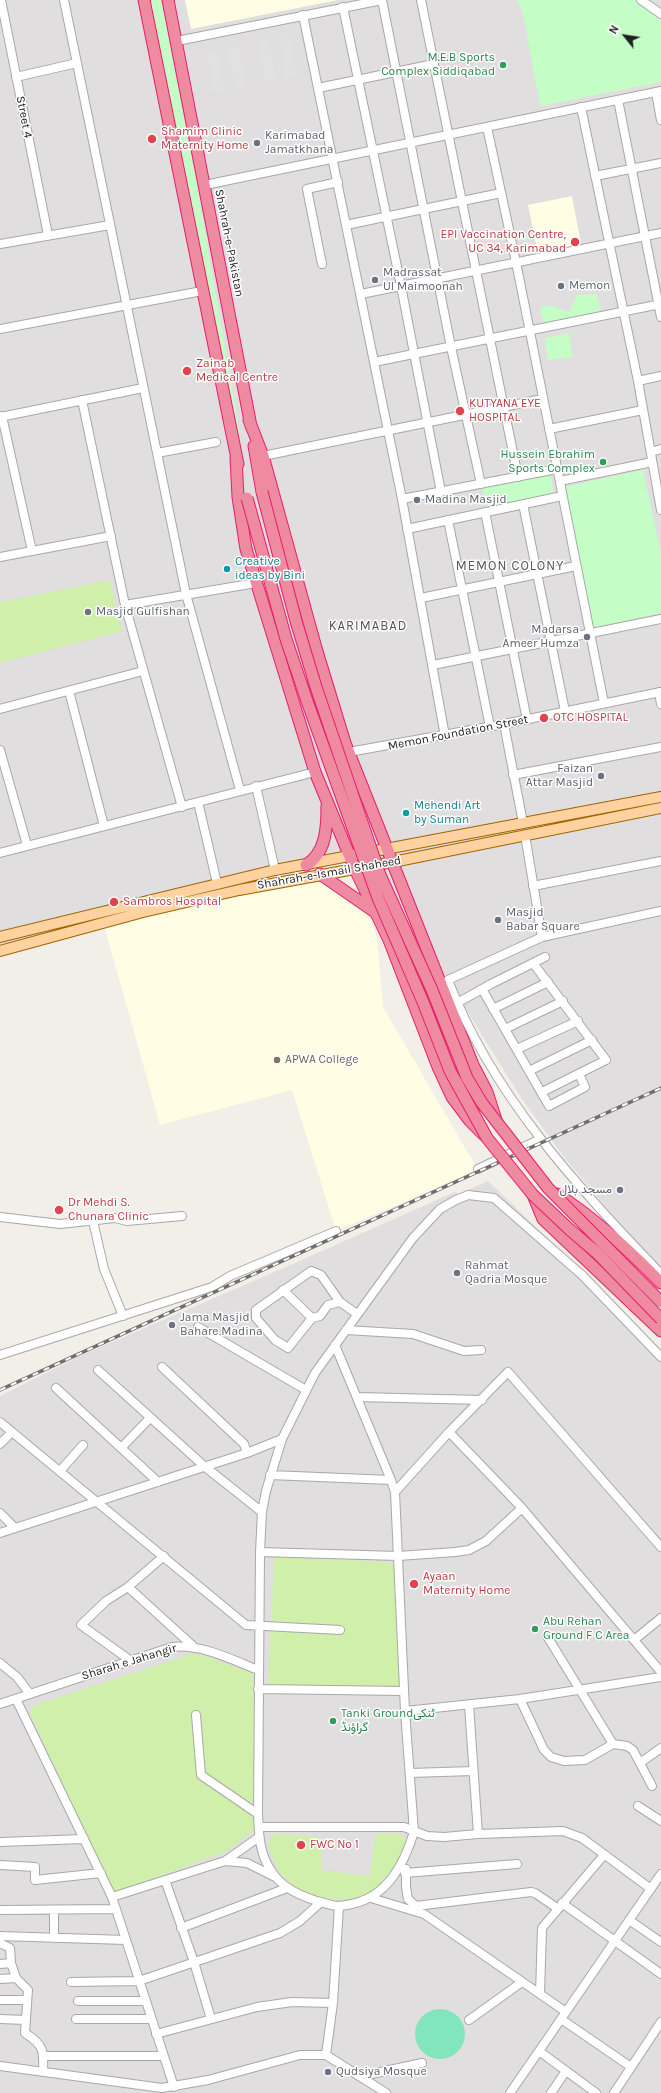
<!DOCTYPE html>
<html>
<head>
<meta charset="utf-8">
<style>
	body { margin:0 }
	#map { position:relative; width:661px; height:2093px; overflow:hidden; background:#f2eee8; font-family:Karla,sans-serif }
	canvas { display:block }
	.north { position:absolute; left:605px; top:16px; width:40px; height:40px; -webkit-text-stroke:3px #fff; paint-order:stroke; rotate:300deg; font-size:11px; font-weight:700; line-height:16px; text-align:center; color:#212121 }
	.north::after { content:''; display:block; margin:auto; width:14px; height:18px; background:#212121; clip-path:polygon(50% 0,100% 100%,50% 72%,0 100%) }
</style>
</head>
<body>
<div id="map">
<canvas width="661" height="2093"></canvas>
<div class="north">N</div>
</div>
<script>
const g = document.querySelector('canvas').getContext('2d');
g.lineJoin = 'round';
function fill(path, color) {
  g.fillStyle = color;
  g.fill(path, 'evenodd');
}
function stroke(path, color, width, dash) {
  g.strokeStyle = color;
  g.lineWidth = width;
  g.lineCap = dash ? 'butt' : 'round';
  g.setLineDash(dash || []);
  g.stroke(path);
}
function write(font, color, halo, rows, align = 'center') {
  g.font = font + ' Karla,Vazirmatn,sans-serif';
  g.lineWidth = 3;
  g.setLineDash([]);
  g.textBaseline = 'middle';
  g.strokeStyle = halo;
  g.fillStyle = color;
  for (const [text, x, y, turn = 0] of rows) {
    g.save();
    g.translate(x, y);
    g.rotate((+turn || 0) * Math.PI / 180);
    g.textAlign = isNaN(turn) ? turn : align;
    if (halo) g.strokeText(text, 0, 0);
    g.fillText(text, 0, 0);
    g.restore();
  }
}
fill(new Path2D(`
	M 0,0 L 661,0 L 661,795 L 382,850 L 661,808 L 661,1273 L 563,1156 L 520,1096 L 368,852 L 105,913 L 0,950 Z
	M 488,1181 L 588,1277 L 661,1353 L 661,2093 L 0,2093 L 0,1396 L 80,1356 L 279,1270 L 455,1192 L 459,1194 Z`), '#e0dede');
fill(new Path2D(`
	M 185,0 L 338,0 L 191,29 Z
	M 572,196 L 582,249 L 539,258 L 528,205 Z
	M 320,874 L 346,893 L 370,918 L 377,938 L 383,1007 L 478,1170 L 336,1231 L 292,1090 L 160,1125 L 103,922 Z`), '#fffee4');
fill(new Path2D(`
	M 110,580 L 122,631 L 0,663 L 0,602 Z
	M 274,1557 L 388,1562 L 398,1568 L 402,1684 L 399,1691 L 268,1685 Z
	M 192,1654 L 202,1655 L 253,1673 L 256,1829 L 227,1851 L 122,1890 L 115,1891 L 111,1888 L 29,1711 L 35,1705 Z
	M 397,1833 C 401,1835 407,1838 407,1843 C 409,1856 381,1887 369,1893 C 343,1906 304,1899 284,1877 C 276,1867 271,1856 268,1844 L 272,1835 L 276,1834 L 321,1837 L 321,1870 L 370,1876 L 375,1834 Z`), '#cfefab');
fill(new Path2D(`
	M 149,0 L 161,0 L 194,169 L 242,446 L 228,390 Z
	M 516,0 L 634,0 L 661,18 L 661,82 L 540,106 L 522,9 Z
	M 597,294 L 601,314 L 543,326 L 540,308 L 550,305 L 569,312 L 577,295 Z
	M 569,333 L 573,357 L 548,360 L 545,338 Z
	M 643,470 L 661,554 L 661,613 L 593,628 L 564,487 Z
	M 550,474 L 554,496 L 487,510 L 482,488 Z`), '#c4fdc6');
fill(new Path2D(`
	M415 2034a25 25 0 1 1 50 0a25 25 0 1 1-50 0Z`), '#81e6bb');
fill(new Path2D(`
	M 290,37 L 297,77 L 286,79 L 280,39 Z
	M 269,40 L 276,80 L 265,81 L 259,42 Z
	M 239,47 L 245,87 L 235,89 L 228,49 Z
	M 218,51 L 224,91 L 214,92 L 207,53 Z`), '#e1e1e1');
const minor = new Path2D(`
	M 1,0 L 48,235
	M 64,0 L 186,594 L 240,790
	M 382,0 L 451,347 L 481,484
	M 421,0 L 518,477
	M 641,0 L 661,14
	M 343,7 L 401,286 L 441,492
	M 303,15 L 402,499 L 445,736
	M 177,41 L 382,0
	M 16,77 L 77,63
	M 318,88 L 434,64
	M 656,92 L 661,120
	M 618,100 L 661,317
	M 581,107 L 638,381 L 661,510
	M 487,127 L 516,262 L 604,703
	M 595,176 L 661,163
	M 205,185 L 661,91
	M 346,225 L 501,193
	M 0,244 L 110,225
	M 322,264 L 307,189 L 338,182
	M 361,294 L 661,233
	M 0,329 L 202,291
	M 374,362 L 661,304
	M 638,381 L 661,376
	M 82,400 L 125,605 L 182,807
	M 2,416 L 32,551
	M 0,417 L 143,388
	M 549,429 L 643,410
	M 651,452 L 661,449
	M 157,453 L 216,442
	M 263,456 L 542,399
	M 560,481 L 652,462
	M 402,499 L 557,469
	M 523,504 L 565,711
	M 485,512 L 527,720
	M 448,520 L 490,727
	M 407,529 L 562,496
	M 0,557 L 111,536
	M 421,598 L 576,566
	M 125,605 L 256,583
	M 433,665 L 661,619
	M 69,691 L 104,826
	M 659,692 L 661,704
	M 0,709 L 143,671
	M 504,724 L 523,823
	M 0,750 L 27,845
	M 349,752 L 504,724 L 661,692
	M 513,775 L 661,747
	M 256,786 L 275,870
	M 198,802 L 217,883
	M 525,835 L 542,937
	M 0,853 L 315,772
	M 533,886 L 661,861
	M 661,911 L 542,937 L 448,980 C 492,1095 577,1186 661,1274
	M 533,963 L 606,1060 L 542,1092
	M 482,989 L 549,1106 L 585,1087 L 579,1074
	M 457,1003 L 491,984 L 545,957
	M 493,1009 L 548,982
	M 505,1029 L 563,1001
	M 517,1049 L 578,1021
	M 529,1071 L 592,1040
	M 478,1169 L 540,1139
	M 0,1217 L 60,1224 L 115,1218 L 127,1221 L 182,1216
	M 93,1221 L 104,1269 L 123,1316
	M 283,1290 L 312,1318
	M 340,1302 L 328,1305 L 320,1316 L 312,1318 L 288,1348 L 275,1340 L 256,1318 L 256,1310 L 311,1271 L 321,1275 L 340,1302 L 357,1314
	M 198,1327 L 306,1390
	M 346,1330 L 413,1334 L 464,1351 L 481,1350
	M 335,1345 L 391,1480 L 395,1492 L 405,1711 L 414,1832 C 404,1864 388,1896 352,1904 C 347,1905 342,1906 337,1906 C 329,1905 321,1902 314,1900 C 296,1894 280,1886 270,1869 C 259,1852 259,1833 258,1814 L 260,1552 L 262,1512 L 266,1491 L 282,1439 L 315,1373 L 413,1238 L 440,1209 L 456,1200 L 468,1195 L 494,1198 L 582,1275 L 661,1357
	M 0,1355 L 212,1287 L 230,1276 L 336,1231
	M 162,1367 L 244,1444 L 247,1453 L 282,1439
	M 98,1370 L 204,1466 L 262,1512
	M 56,1388 L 158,1482
	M 357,1397 L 482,1400
	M 0,1422 L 246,1625 L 340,1630
	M 449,1432 L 522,1508 L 661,1672
	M 0,1444 L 12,1432
	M 121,1448 L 150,1418
	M 60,1471 L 83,1445
	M 270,1475 L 391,1480
	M 395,1492 L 449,1432 L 508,1372 L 661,1547
	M 0,1513 L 15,1528
	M 0,1533 L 247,1453
	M 260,1552 L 398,1556 L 455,1552 L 469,1550 L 486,1541 L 522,1508
	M 128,1587 L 194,1647
	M 547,1636 L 613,1744 L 627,1746 L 633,1750 L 652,1786
	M 634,1640 L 661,1618
	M 131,1661 L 81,1625 L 106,1601 L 128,1587 L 164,1556
	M 0,1663 L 17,1677 L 30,1694
	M 258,1689 L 404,1691
	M 16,1699 L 112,1897 L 174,2087
	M 520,1699 L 544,1750 L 551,1757 L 564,1761 L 585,1760 L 613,1744
	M 0,1704 L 172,1647 C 201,1644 231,1659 258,1670
	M 469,1705 L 478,1834
	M 405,1711 L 520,1699 L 661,1677
	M 196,1715 L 201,1775 L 258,1814
	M 640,1763 L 661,1748
	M 410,1773 L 473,1771
	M 638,1806 L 661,1821
	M 259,1827 L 404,1827 L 427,1836 L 444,1837 L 478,1834 L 563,1831 L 582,1838 L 651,1889
	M 0,1842 L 84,1839
	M 225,1861 L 247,1863 L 273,1876
	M 0,1865 L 35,1867 L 35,1880 L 101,1873
	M 406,1869 L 406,1887 L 408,1899 L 419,1909
	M 405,1873 L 517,1864
	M 165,1880 L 194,1962 L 211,2019
	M 112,1897 L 225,1861 L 259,1837
	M 371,1898 L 424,1914 L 566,2012
	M 562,1903 L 661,1974
	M 416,1906 L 531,1892 L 535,1893 L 557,1908
	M 0,1910 L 116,1909
	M 54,1910 L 54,1938
	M 629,1920 L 661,1942
	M 181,1928 L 287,1888
	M 0,1936 L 126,1940
	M 0,1943 L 10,1948 L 11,1963
	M 0,1964 L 11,1963 L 16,1978
	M 0,1979 L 16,1978 L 28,1990 L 25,2033 C 44,2045 44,2051 43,2072
	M 71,1982 L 139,1981 L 280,1933 L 300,1921 L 321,1902
	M 540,1994 L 542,1928 L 604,1855
	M 0,2000 L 27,2000
	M 78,2001 L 146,2001
	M 0,2019 L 26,2020
	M 76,2019 L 151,2019
	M 561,2019 L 631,2067
	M 469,2020 L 522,1982
	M 156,2034 L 257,2007 L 292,2002 L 333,2003
	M 539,2051 L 596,2093
	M 326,2055 L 333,2003 L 339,1906
	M 44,2056 L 163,2056
	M 0,2066 L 162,2088 L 208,2080 L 300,2055 L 326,2055 L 386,2093
	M 362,2076 L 422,2063
	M 510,2093 L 661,1874
	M 551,2093 L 566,2071
	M 614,2093 L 661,2022`);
const major = new Path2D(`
	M 0,937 L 275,870 L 661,797
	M 0,951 L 143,912 L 239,890 L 393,862 L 661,808`);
const highway = new Path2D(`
	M 144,0 L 238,464
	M 168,0 L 251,426
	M 249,420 L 263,456 L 316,648 L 345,743 L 473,1065 L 487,1092 L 496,1120
	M 254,446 L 262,492
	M 236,458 L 238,497 L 246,549 L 315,772 L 355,869 L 389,940 L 438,1067 L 452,1097 L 470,1121 L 484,1135
	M 306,865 C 326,853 327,828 327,806
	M 320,874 L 375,912
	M 557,1194 C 596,1219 629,1250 661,1283
	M 533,1195 L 543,1219 L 661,1331`);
stroke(minor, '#a8a8a8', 10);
stroke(major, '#9f6400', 12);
stroke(highway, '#e81d6b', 13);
stroke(minor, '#fff', 8);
stroke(major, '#ffd2a0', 10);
stroke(highway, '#ee8ba1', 11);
const rail = new Path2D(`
	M 0,1390 L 661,1088`);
stroke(rail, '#6f6f6f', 3.5);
stroke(rail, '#fff', 2, [6]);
const highwayBridge = new Path2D(`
	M 262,492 L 296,621 L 316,687 L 380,875 L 432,990 L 467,1078 L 482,1103 L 548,1188 L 661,1302
	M 247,498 L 286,639 L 307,701 L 378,898 L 423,1002 L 450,1071 L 487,1138 L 533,1195 L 569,1229 L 597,1253 L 661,1319`);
stroke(highwayBridge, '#e81d6b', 13, []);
stroke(highwayBridge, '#ee8ba1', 11);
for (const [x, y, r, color] of [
	[503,65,4,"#2e9e5b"],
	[152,139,5,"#e0444e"],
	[257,143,4,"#6b7280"],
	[575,242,5,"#e0444e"],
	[375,280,4,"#6b7280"],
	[561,286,4,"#6b7280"],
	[187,371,5,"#e0444e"],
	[460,411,5,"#e0444e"],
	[603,462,4,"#2e9e5b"],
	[417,500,4,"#6b7280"],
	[227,569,4,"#0f9aa8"],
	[88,612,4,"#6b7280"],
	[587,637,4,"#6b7280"],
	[544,718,5,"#e0444e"],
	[601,776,4,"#6b7280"],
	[406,813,4,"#0f9aa8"],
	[114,902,5,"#e0444e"],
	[498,920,4,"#6b7280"],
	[277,1060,4,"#8d6e63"],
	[620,1190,4,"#6b7280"],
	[59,1210,5,"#e0444e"],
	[457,1273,4,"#6b7280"],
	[172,1325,4,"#6b7280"],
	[414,1584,5,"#e0444e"],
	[535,1629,4,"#2e9e5b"],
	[333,1721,4,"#2e9e5b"],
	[301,1845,5,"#e0444e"],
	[328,2072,4,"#6b7280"]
]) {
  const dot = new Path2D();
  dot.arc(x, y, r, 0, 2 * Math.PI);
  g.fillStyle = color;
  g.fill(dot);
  stroke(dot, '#fff', 1.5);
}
write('12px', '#27864d', '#fff', [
	["M.E.B Sports",495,58],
	["Complex Siddiqabad",495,72],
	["Hussein Ebrahim",595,455],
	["Sports Complex",595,469],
	["Abu Rehan",543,1622,"left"],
	["Ground F C Area",543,1636,"left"],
	["Tanki Groundٹنکی",341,1714,"left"],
	["گراؤنڈ",341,1728,"left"]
], 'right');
write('12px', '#212121', '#fff', [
	["Street 4",24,117,79],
	["Shahrah-e-Pakistan",229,243,79],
	["Memon Foundation Street",458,733,-11],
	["Shahrah-e-Ismail Shaheed",329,873,-10],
	["Sharah e Jahangir",129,1662,-17]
]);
write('12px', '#be3a42', '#fff', [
	["Shamim Clinic",161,132],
	["Maternity Home",161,146],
	["EPI Vaccination Centre,",566,235,"right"],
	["UC 34, Karimabad",566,249,"right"],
	["Zainab",196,364],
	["Medical Centre",196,378],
	["KUTYANA EYE",469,404],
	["HOSPITAL",469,418],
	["OTC HOSPITAL",553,718],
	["Sambros Hospital",123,902],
	["Dr Mehdi S.",68,1203],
	["Chunara Clinic",68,1217],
	["Ayaan",423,1577],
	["Maternity Home",423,1591],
	["FWC No 1",310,1845]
], 'left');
write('12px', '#5b616d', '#fff', [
	["Karimabad",265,136],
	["Jamatkhana",265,150],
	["Madrassat",383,273],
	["Ul Maimoonah",383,287],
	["Memon",569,286],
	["Madina Masjid",425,500],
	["Masjid Gulfishan",96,612],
	["Madarsa",579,630,"right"],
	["Ameer Humza",579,644,"right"],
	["Faizan",593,769,"right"],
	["Attar Masjid",593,783,"right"],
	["Masjid",506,913],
	["Babar Square",506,927],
	["مسجد بلال",612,1190,"right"],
	["Rahmat",465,1266],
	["Qadria Mosque",465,1280],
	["Jama Masjid",180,1318],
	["Bahare Madina",180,1332],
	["Qudsiya Mosque",336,2072]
], 'left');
write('12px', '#0d838f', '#fff', [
	["Creative",235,562],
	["ideas by Bini",235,576],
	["Mehendi Art",414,806],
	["by Suman",414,820]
], 'left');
write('12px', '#785e54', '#fff', [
	["APWA College",285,1060]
], 'left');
g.letterSpacing = '1px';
write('13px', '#545454', '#fff', [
	["MEMON COLONY",510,566],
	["KARIMABAD",368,626]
]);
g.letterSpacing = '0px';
</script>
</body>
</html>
